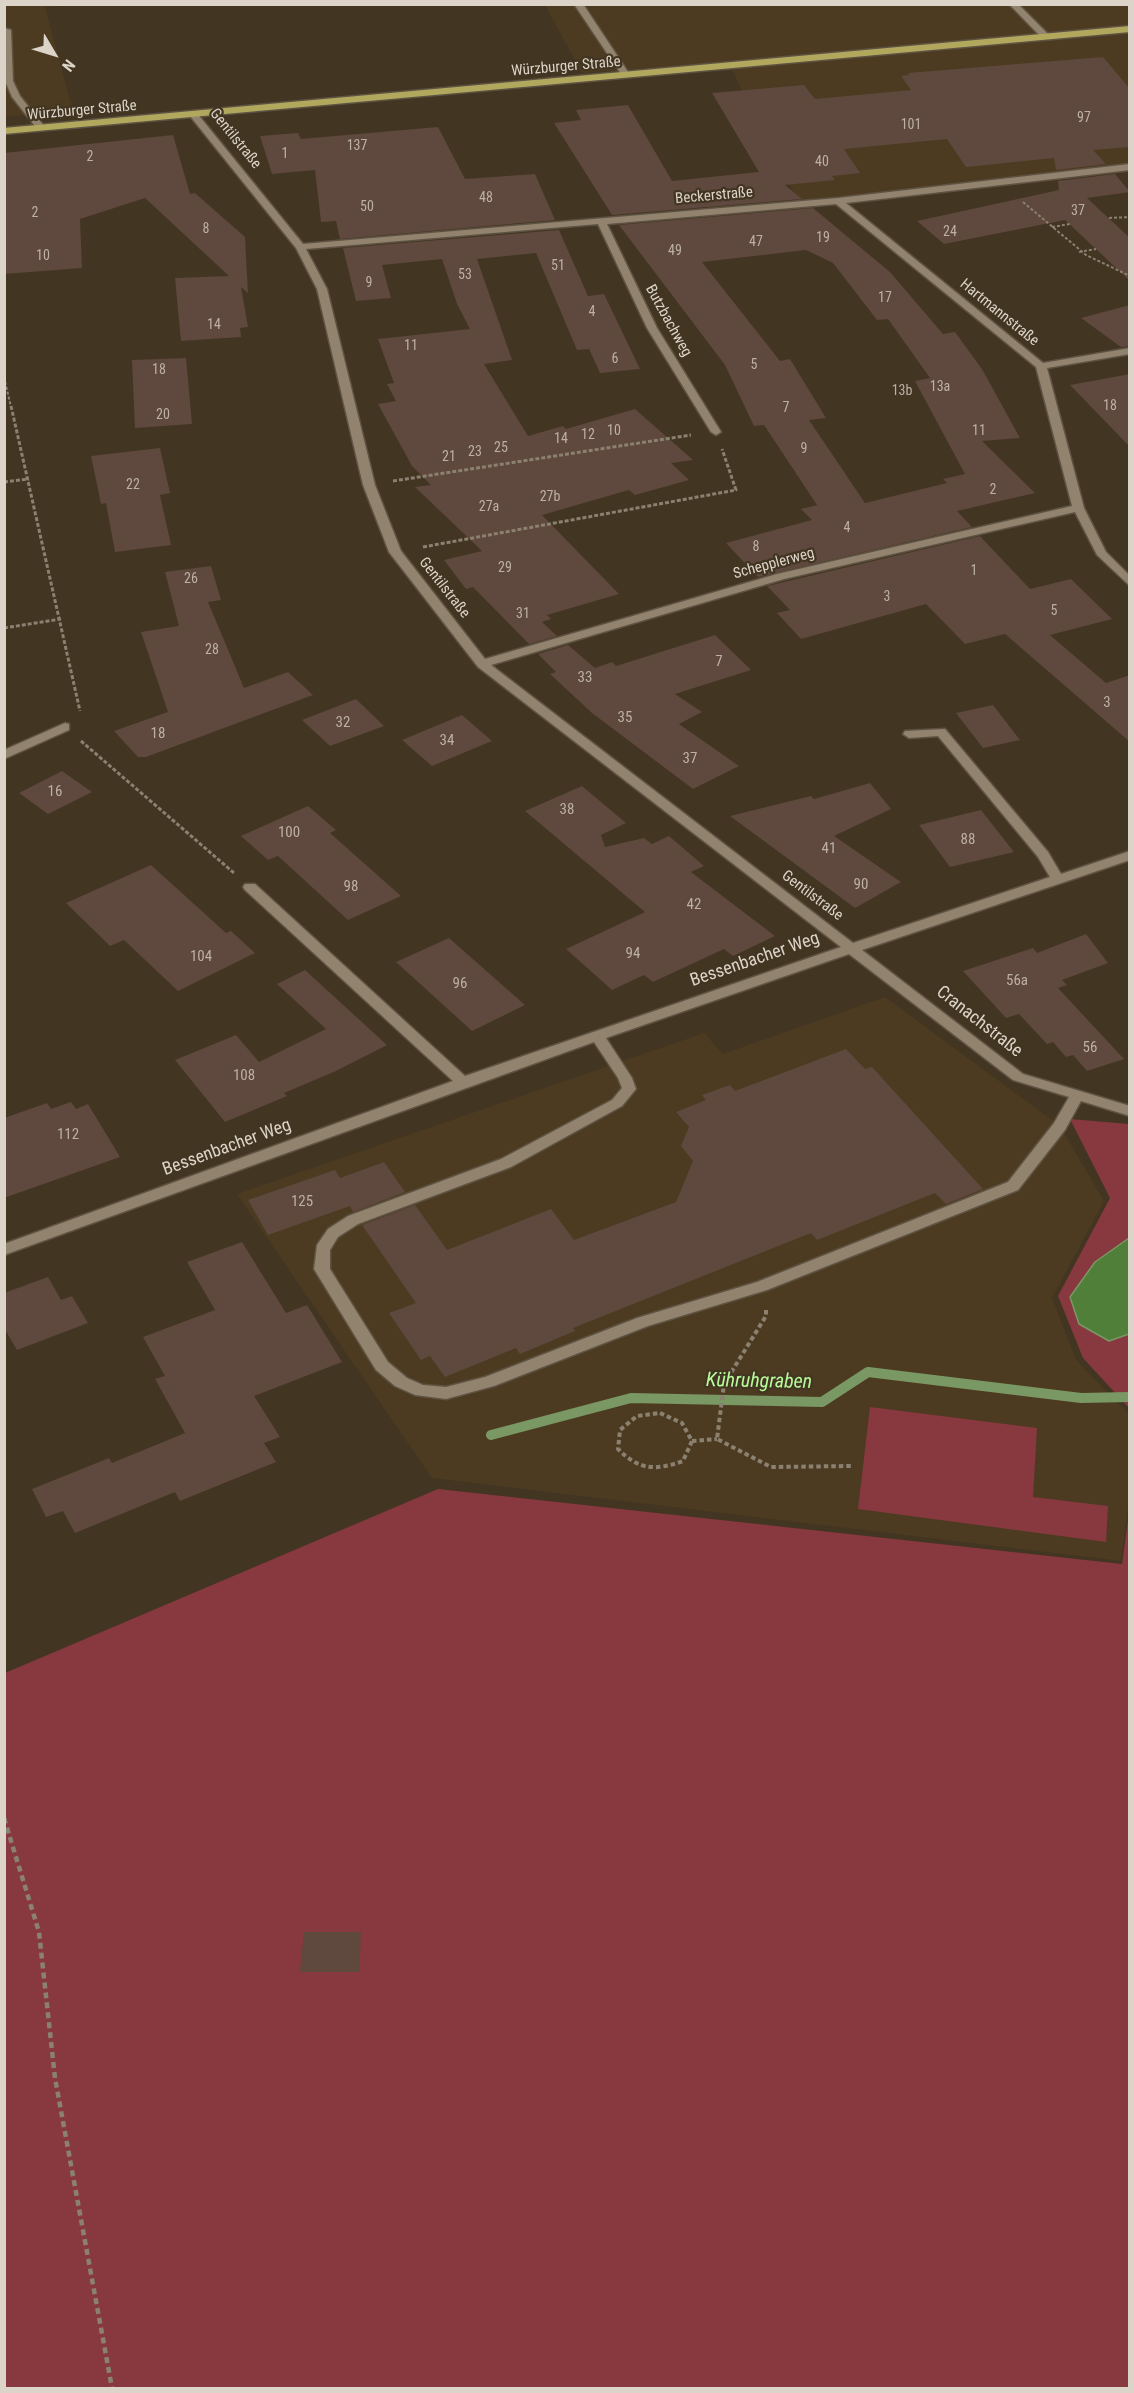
<!DOCTYPE html>
<html>
<head>
<meta charset="utf-8">
<style>
	body { margin:0 }
	#map { position:relative; width:1134px; height:2393px; overflow:hidden; background:#423522; font-family:"Roboto Condensed",sans-serif }
	canvas { display:block }
	.frame { position:absolute; inset:0; border:6px solid #dcd4c8; pointer-events:none }
	.north { position:absolute; left:24px; top:24px; width:60px; height:60px; -webkit-text-stroke:4px #423522; paint-order:stroke; rotate:128deg; font-size:16px; font-weight:700; line-height:24px; text-align:center; color:#dcd4c8 }
	.north::after { content:''; display:block; margin:auto; width:21px; height:27px; background:#dcd4c8; clip-path:polygon(50% 0,100% 100%,50% 72%,0 100%) }
</style>
</head>
<body>
<div id="map">
<canvas width="1134" height="2393"></canvas>
<div class="frame"></div>
<div class="north">N</div>
</div>
<script>
const g = document.querySelector('canvas').getContext('2d');
g.lineJoin = 'round';
function fill(path, color) {
  g.fillStyle = color;
  g.fill(path, 'evenodd');
}
function stroke(path, color, width, dash) {
  g.strokeStyle = color;
  g.lineWidth = width;
  g.lineCap = dash ? 'butt' : 'round';
  g.setLineDash(dash || []);
  g.stroke(path);
}
function write(font, color, halo, rows, align = 'center') {
  g.font = font + ' "Roboto Condensed",sans-serif';
  g.lineWidth = 4.5;
  g.setLineDash([]);
  g.textBaseline = 'middle';
  g.strokeStyle = halo;
  g.fillStyle = color;
  for (const [text, x, y, turn = 0] of rows) {
    g.save();
    g.translate(x, y);
    g.rotate((+turn || 0) * Math.PI / 180);
    g.textAlign = isNaN(turn) ? turn : align;
    if (halo) g.strokeText(text, 0, 0);
    g.fillText(text, 0, 0);
    g.restore();
  }
}
fill(new Path2D(`
	M 5,5 L 70,5 L 45,7 L 73,111 L 5,117 Z
	M 545,5 L 1129,5 L 1129,172 L 802,209 L 728,62 L 582,73 Z
	M 885,997 L 1060,1126 L 1104,1201 L 1052,1298 L 1076,1360 L 1129,1414 L 1130,1492 L 1121,1561 L 432,1478 L 237,1194 L 704,1033 L 723,1054 Z`), '#4c3b21');
fill(new Path2D(`
	M 1070,1119 L 1129,1124 L 1129,1408 L 1083,1358 L 1058,1296 L 1110,1198 Z
	M 870,1407 L 1037,1428 L 1033,1497 L 1108,1506 L 1106,1542 L 858,1509 Z
	M 438,1489 L 1122,1564 L 1129,1513 L 1129,2388 L 5,2388 L 5,1673 Z`), '#88383f');
const water = new Path2D(`
	M 1129,1238 L 1129,1334 L 1109,1341 L 1079,1324 L 1070,1297 L 1095,1262 Z`);
fill(water, '#507f39');
stroke(water, '#7a9864', 1.5);
stroke(new Path2D(`
	M 491,1435 L 631,1398 L 822,1402 L 868,1372 L 1081,1398 L 1130,1397`), '#7a9864', 10);
fill(new Path2D(`
	M 1103,57 L 1130,89 L 1130,147 L 1093,150 L 1106,164 L 1056,170 L 1054,158 L 966,167 L 947,139 L 844,149 L 860,173 L 832,176 L 835,180 L 785,185 L 802,199 L 612,215 L 554,123 L 581,120 L 576,110 L 628,105 L 672,181 L 759,172 L 712,93 L 804,85 L 815,99 L 911,90 L 901,76 L 909,75 L 908,73 Z
	M 438,127 L 465,179 L 535,174 L 555,220 L 340,239 L 336,221 L 321,222 L 315,170 L 272,174 L 260,136 L 298,133 L 301,139 Z
	M 173,135 L 190,194 L 195,193 L 245,237 L 248,293 L 241,287 L 248,327 L 240,328 L 241,337 L 181,341 L 175,278 L 229,276 L 145,198 L 80,219 L 82,268 L 4,274 L 4,153 Z
	M 1115,174 L 1130,192 L 1087,198 L 1130,238 L 1130,281 L 1065,220 L 944,244 L 917,221 L 1059,190 L 1058,181 Z
	M 813,208 L 890,272 L 943,334 L 955,332 L 982,369 L 1020,438 L 982,441 L 1035,493 L 957,511 L 972,527 L 758,577 L 726,543 L 812,520 L 801,509 L 817,505 L 764,425 L 754,426 L 725,365 L 619,225 ZM 806,250 L 833,263 L 877,320 L 888,319 L 930,378 L 915,381 L 965,474 L 943,479 L 947,483 L 865,503 L 809,420 L 826,418 L 790,359 L 780,361 L 702,262 Z
	M 559,230 L 588,296 L 604,294 L 640,369 L 600,373 L 589,349 L 577,350 L 536,253 L 477,259 L 512,360 L 484,364 L 528,436 L 563,426 L 566,429 L 635,409 L 693,460 L 671,463 L 689,480 L 635,495 L 629,490 L 542,515 L 619,594 L 547,615 L 551,619 L 542,622 L 557,636 L 529,644 L 473,587 L 466,589 L 444,560 L 482,551 L 415,487 L 431,485 L 412,466 L 378,404 L 396,401 L 387,384 L 394,383 L 378,339 L 470,329 L 457,304 L 442,259 L 382,265 L 391,298 L 356,301 L 343,248 Z
	M 1130,305 L 1130,346 L 1121,347 L 1081,318 Z
	M 186,358 L 192,424 L 135,428 L 132,360 Z
	M 1130,374 L 1130,447 L 1070,385 Z
	M 160,448 L 170,493 L 160,495 L 171,545 L 115,552 L 106,503 L 101,504 L 91,456 Z
	M 980,536 L 1030,589 L 1071,579 L 1112,619 L 1050,635 L 1106,683 L 1130,675 L 1130,742 L 1005,634 L 965,644 L 926,604 L 801,639 L 777,613 L 790,610 L 767,586 Z
	M 211,566 L 221,600 L 208,602 L 244,688 L 288,672 L 313,695 L 146,757 L 138,757 L 114,731 L 168,712 L 141,632 L 179,626 L 165,572 Z
	M 715,635 L 751,670 L 675,694 L 702,712 L 679,724 L 739,766 L 693,789 L 592,713 L 550,674 L 556,672 L 538,654 L 568,645 L 595,668 L 612,662 L 616,666 Z
	M 356,699 L 384,726 L 330,746 L 302,720 Z
	M 993,705 L 1020,740 L 983,748 L 956,713 Z
	M 462,715 L 492,741 L 432,766 L 402,740 Z
	M 62,771 L 92,792 L 48,814 L 19,793 Z
	M 870,783 L 891,809 L 834,836 L 901,882 L 855,908 L 730,816 L 811,796 L 814,799 Z
	M 582,786 L 626,823 L 601,835 L 605,847 L 644,838 L 652,844 L 669,836 L 704,866 L 691,872 L 775,936 L 733,956 L 724,949 L 653,982 L 644,975 L 612,990 L 566,949 L 645,912 L 525,811 Z
	M 308,806 L 336,830 L 330,833 L 401,896 L 348,920 L 278,856 L 268,860 L 241,836 Z
	M 981,810 L 1014,852 L 950,867 L 919,825 Z
	M 151,865 L 226,933 L 231,931 L 255,953 L 178,991 L 124,940 L 110,946 L 66,903 Z
	M 1086,934 L 1108,963 L 1062,980 L 1067,985 L 1058,988 L 1124,1059 L 1087,1071 L 1073,1055 L 1066,1057 L 1053,1042 L 1047,1044 L 1019,1014 L 1006,1018 L 963,971 L 1033,948 L 1037,953 Z
	M 449,938 L 525,1005 L 472,1031 L 396,962 Z
	M 305,970 L 387,1045 L 336,1071 L 284,1093 L 287,1096 L 225,1122 L 175,1060 L 236,1035 L 259,1062 L 326,1029 L 277,984 Z
	M 846,1049 L 865,1069 L 872,1067 L 983,1189 L 946,1204 L 935,1193 L 817,1240 L 811,1233 L 573,1328 L 575,1331 L 520,1354 L 516,1348 L 445,1377 L 430,1356 L 421,1360 L 389,1313 L 416,1303 L 362,1225 L 415,1205 L 447,1250 L 551,1209 L 574,1240 L 676,1202 L 693,1161 L 681,1146 L 689,1127 L 676,1112 L 706,1100 L 702,1095 L 730,1085 L 735,1091 Z
	M 71,1102 L 76,1109 L 88,1104 L 120,1157 L 4,1198 L 4,1118 L 47,1103 L 51,1109 Z
	M 384,1162 L 405,1192 L 353,1212 L 350,1206 L 268,1235 L 248,1200 L 335,1170 L 340,1178 Z
	M 242,1242 L 286,1313 L 307,1305 L 342,1362 L 254,1396 L 280,1437 L 264,1443 L 276,1462 L 180,1501 L 175,1492 L 75,1533 L 63,1511 L 46,1517 L 32,1489 L 109,1458 L 112,1463 L 185,1433 L 155,1379 L 165,1376 L 143,1337 L 215,1310 L 187,1262 Z
	M 48,1277 L 61,1300 L 72,1296 L 88,1323 L 17,1350 L 4,1328 L 4,1293 Z
	M 304,1932 L 361,1932 L 359,1972 L 300,1972 Z`), '#5f483d');
const minor = new Path2D(`
	M 574,4 L 583,4 L 630,75 L 629,77 L 623,77 Z
	M 1009,4 L 1018,4 L 1049,35 L 1049,39 L 1043,39 Z
	M 4,28 L 11,30 L 13,81 L 20,96 L 44,126 L 44,130 L 38,130 L 12,97 L 5,81 Z
	M 190,112 L 196,112 L 303,244 L 838,198 L 1130,164 L 1130,170 L 846,203 L 1043,363 L 1130,348 L 1130,354 L 1047,368 L 1084,508 L 1106,552 L 1130,576 L 1130,586 L 1097,555 L 1075,512 L 784,579 L 491,665 L 853,943 L 1050,877 L 1038,857 L 938,736 L 909,738 L 903,734 L 905,731 L 945,729 L 1048,852 L 1061,874 L 1130,851 L 1130,860 L 862,950 L 1023,1074 L 1130,1106 L 1130,1116 L 1081,1101 L 1065,1130 L 1018,1190 L 767,1290 L 648,1326 L 494,1386 L 446,1399 L 415,1395 L 395,1386 L 376,1370 L 314,1269 L 317,1245 L 328,1229 L 348,1216 L 501,1159 L 612,1100 L 622,1088 L 618,1078 L 594,1042 L 4,1255 L 4,1244 L 453,1081 L 245,890 L 243,887 L 245,884 L 255,884 L 465,1076 L 841,947 L 478,667 L 389,552 L 363,485 L 317,289 L 296,248 L 190,116 ZM 836,204 L 1036,367 L 1072,506 L 777,574 L 485,659 L 401,551 L 375,485 L 327,289 L 306,249 L 598,224 L 647,328 L 711,432 L 716,435 L 721,432 L 657,328 L 607,224 ZM 849,954 L 1013,1080 L 1069,1097 L 1054,1123 L 1008,1182 L 757,1282 L 637,1318 L 485,1377 L 446,1387 L 423,1385 L 407,1378 L 388,1362 L 330,1269 L 330,1250 L 338,1237 L 358,1224 L 511,1167 L 622,1106 L 636,1089 L 632,1078 L 606,1038 Z
	M 65,723 L 69,724 L 69,730 L 4,759 L 4,750 Z`);
const major = new Path2D(`
	M 1130,26 L 1130,32 L 4,134 L 4,128 Z`);
stroke(minor, '#5e5342', 3);
stroke(major, '#5e5342', 3);
stroke(new Path2D(`
	M 1023,202 L 1086,255 L 1130,276
	M 1109,218 L 1130,217
	M 1052,227 L 1070,224
	M 1079,252 L 1096,249
	M 4,377 L 11,407`), '#8b8171', 2, [3, 2]);
stroke(new Path2D(`
	M 11,406 L 80,711
	M 393,481 L 691,435
	M 4,482 L 29,479
	M 423,547 L 736,490 L 722,449
	M 4,628 L 61,619
	M 81,741 L 234,873`), '#8b8171', 3, [4, 2]);
stroke(new Path2D(`
	M 766,1310 L 766,1316 L 724,1384 L 717,1439 L 771,1467 L 852,1466
	M 660,1413 L 682,1423 L 692,1441 L 683,1461 C 655,1471 639,1470 618,1449 L 620,1430 L 637,1416 Z
	M 692,1441 L 717,1439`), '#8b8171', 4, [4.5, 3]);
stroke(new Path2D(`
	M 4,1818 L 39,1932 L 55,2078 L 112,2388`), '#8b8171', 4.5, [6, 4]);
fill(minor, '#92836e');
fill(major, '#b1a85d');
write('14px', '#bdb1a5', null, [
	["97",1084,118],
	["101",911,125],
	["137",357,146],
	["1",285,154],
	["2",90,157],
	["40",822,162],
	["48",486,198],
	["50",367,207],
	["37",1078,211],
	["2",35,213],
	["8",206,229],
	["24",950,232],
	["19",823,238],
	["47",756,242],
	["49",675,251],
	["10",43,256],
	["51",558,266],
	["53",465,275],
	["9",369,283],
	["17",885,298],
	["4",592,312],
	["14",214,325],
	["11",411,346],
	["6",615,359],
	["5",754,365],
	["18",159,370],
	["13a",940,387],
	["13b",902,391],
	["18",1110,406],
	["7",786,408],
	["20",163,415],
	["10",614,431],
	["11",979,431],
	["12",588,435],
	["14",561,439],
	["25",501,448],
	["9",804,449],
	["23",475,452],
	["21",449,457],
	["22",133,485],
	["2",993,490],
	["27b",550,497],
	["27a",489,507],
	["4",847,528],
	["8",756,547],
	["29",505,568],
	["1",974,571],
	["26",191,579],
	["3",887,597],
	["5",1054,611],
	["31",523,614],
	["28",212,650]
]);
write('15px', '#dcd4c8', '#423522', [
	["Würzburger Straße",566,67,-5],
	["Würzburger Straße",82,111,-5],
	["Gentilstraße",235,139,51],
	["Beckerstraße",714,196,-5],
	["Hartmannstraße",999,313,39],
	["Butzbachweg",668,321,61],
	["Schepplerweg",774,564,-15],
	["Gentilstraße",444,588,52],
	["Gentilstraße",812,896,37]
]);
write('15px', '#bdb1a5', null, [
	["7",719,662],
	["33",585,678],
	["3",1107,703],
	["35",625,718],
	["32",343,723],
	["18",158,734],
	["34",447,741],
	["37",690,759],
	["16",55,792],
	["38",567,810],
	["100",289,833],
	["88",968,840],
	["41",829,849],
	["90",861,885],
	["98",351,887],
	["42",694,905],
	["94",633,954],
	["104",201,957],
	["56a",1017,981],
	["96",460,984],
	["56",1090,1048],
	["108",244,1076],
	["112",68,1135],
	["125",302,1202]
]);
write('18px', '#dcd4c8', '#423522', [
	["Bessenbacher Weg",755,960,-19],
	["Cranachstraße",979,1022,38],
	["Bessenbacher Weg",227,1148,-20]
]);
write('italic 20px', '#b7fa99', '#423522', [
	["Kühruhgraben",759,1382,1]
]);
</script>
</body>
</html>
